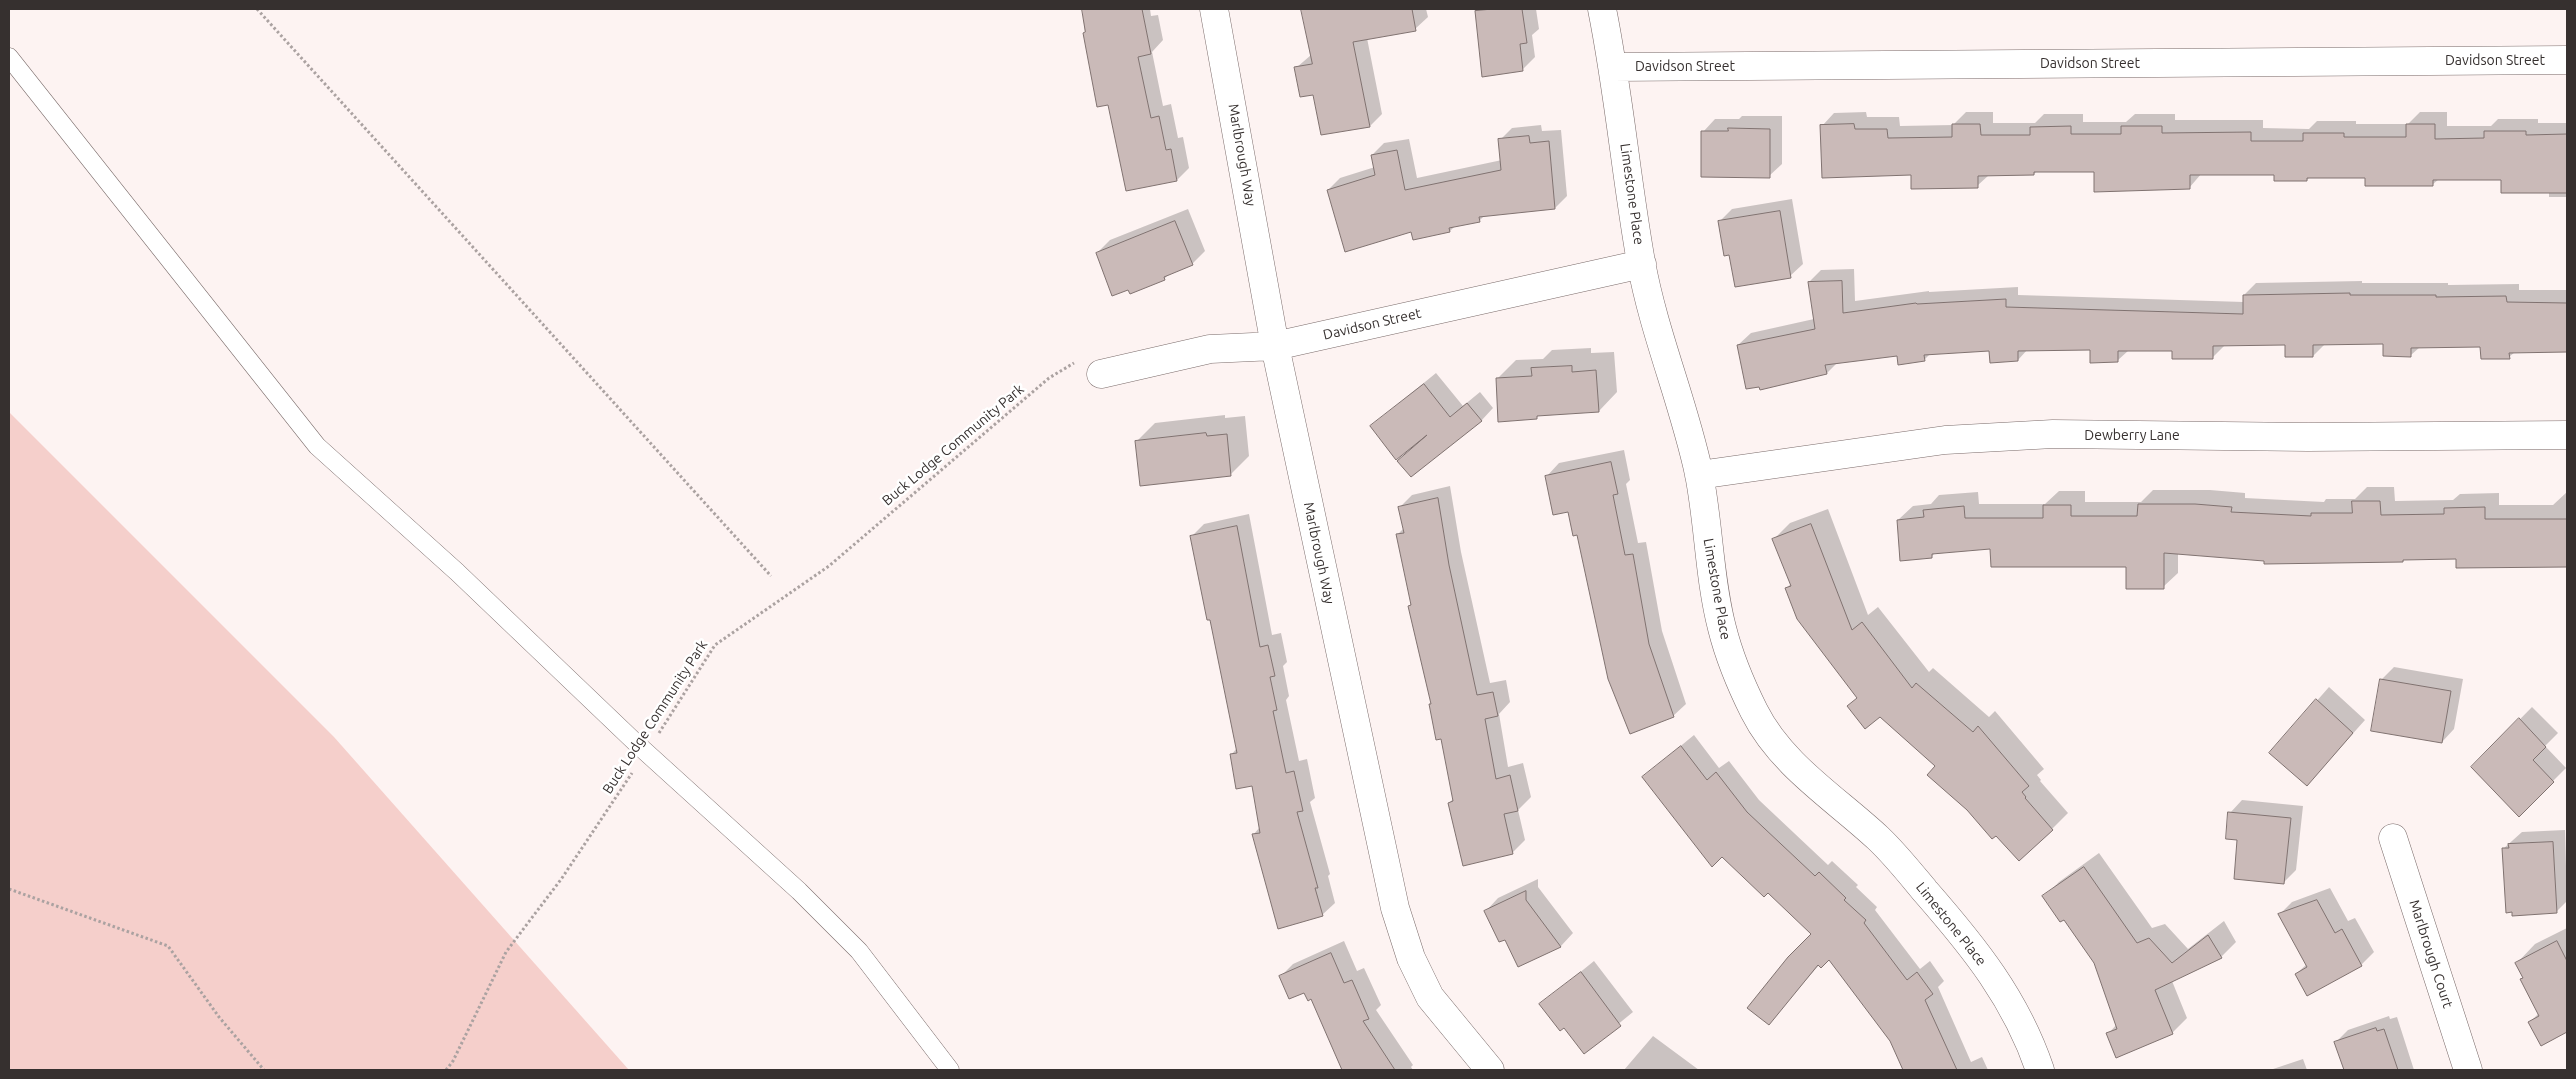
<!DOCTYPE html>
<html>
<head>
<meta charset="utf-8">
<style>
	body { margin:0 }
	#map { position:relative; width:2576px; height:1079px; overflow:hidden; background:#fdf3f2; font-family:Ubuntu,sans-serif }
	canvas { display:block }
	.frame { position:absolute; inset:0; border:10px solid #36302f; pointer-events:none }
</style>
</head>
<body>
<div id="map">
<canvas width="2576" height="1079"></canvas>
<div class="frame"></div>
</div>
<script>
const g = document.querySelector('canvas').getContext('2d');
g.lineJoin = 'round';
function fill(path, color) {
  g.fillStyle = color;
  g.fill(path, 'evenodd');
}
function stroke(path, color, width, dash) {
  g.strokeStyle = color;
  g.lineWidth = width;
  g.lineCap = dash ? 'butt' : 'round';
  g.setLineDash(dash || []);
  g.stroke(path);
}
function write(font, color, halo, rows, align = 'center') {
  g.font = font + ' Ubuntu,sans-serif';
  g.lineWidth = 5;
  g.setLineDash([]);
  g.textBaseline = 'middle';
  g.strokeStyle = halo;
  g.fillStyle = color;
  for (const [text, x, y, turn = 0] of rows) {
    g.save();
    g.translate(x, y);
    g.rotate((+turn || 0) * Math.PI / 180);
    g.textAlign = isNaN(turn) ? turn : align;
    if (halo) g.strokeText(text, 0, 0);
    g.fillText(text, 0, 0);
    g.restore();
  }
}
fill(new Path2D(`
	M 9,412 L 334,737 L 629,1070 L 9,1070 Z`), '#f5cfcb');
fill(new Path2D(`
	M 1083,9 L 1150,9 L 1151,16 L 1158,15 L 1163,40 L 1152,52 L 1163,106 L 1171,104 L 1178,138 L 1183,137 L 1189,168 L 1177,180 L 1109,103 L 1086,31 Z
	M 1302,9 L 1426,9 L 1428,17 L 1415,29 L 1367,38 L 1382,114 L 1370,126 L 1314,93 L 1296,68 L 1311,55 Z
	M 1476,9 L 1536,9 L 1539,29 L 1532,35 L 1535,57 L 1522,70 L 1482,50 Z
	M 1866,112 L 1867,117 L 1899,117 L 1900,126 L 1953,125 L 1966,112 L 1993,112 L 1993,123 L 2035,123 L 2044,114 L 2083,114 L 2083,122 L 2126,122 L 2135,114 L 2175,114 L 2175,120 L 2263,120 L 2263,128 L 2309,129 L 2317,121 L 2356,121 L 2356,124 L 2408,124 L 2420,112 L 2447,112 L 2447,126 L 2491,126 L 2498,119 L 2538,119 L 2538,123 L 2567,123 L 2567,197 L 2549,197 L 2549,192 L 2502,179 L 2439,179 L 2432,185 L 2366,177 L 2310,177 L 2307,180 L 2275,173 L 2202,173 L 2189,188 L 2095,170 L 2037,171 L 2034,174 L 1989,175 L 1977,186 L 1912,174 L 1822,126 L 1834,113 Z
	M 1742,116 L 1782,116 L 1782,164 L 1769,176 L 1703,132 L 1715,119 L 1739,119 Z
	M 1541,125 L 1542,131 L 1561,130 L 1567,196 L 1555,208 L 1484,216 L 1479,221 L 1455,226 L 1450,231 L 1414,239 L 1412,230 L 1328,190 L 1340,178 L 1375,167 L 1372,155 L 1384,143 L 1409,139 L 1417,178 L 1502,160 L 1500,140 L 1512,128 Z
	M 1792,199 L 1803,264 L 1790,276 L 1730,254 L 1719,222 L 1732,209 Z
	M 1188,209 L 1205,251 L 1192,264 L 1171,272 L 1164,279 L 1097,253 L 1110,240 Z
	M 1854,269 L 1855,301 L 1929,291 L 1929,292 L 2018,287 L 2018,295 L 2244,302 L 2244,295 L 2256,283 L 2362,281 L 2362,283 L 2448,283 L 2448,285 L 2519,284 L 2519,290 L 2567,290 L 2567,351 L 2515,352 L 2509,357 L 2482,345 L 2420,347 L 2411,355 L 2384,343 L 2325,344 L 2313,356 L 2286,343 L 2225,345 L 2213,357 L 2173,350 L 2129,350 L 2117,361 L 2091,349 L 2028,349 L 2018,360 L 1991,349 L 1931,353 L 1924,360 L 1898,354 L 1837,363 L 1827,373 L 1738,345 L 1751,333 L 1814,319 L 1809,282 L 1821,270 Z
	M 1591,348 L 1591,353 L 1614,352 L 1617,392 L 1599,411 L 1539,415 L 1536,418 L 1497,379 L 1516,360 L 1543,359 L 1552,350 Z
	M 1436,373 L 1463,406 L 1480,392 L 1493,408 L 1481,421 L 1409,451 L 1371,426 Z
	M 1225,415 L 1225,418 L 1245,416 L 1249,456 L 1230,475 L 1136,442 L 1155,423 Z
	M 1624,450 L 1630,480 L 1626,484 L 1638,543 L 1646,542 L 1662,631 L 1686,704 L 1673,716 L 1578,534 L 1569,511 L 1547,476 L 1559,463 Z
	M 1450,486 L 1461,552 L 1490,683 L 1506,680 L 1510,702 L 1499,714 L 1508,767 L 1523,763 L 1531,797 L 1518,810 L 1525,840 L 1512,853 L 1449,803 L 1454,798 L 1442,738 L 1431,704 L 1432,703 L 1409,606 L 1412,603 L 1397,535 L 1404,528 L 1400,507 L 1412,495 Z
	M 2367,487 L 2394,487 L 2395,501 L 2453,500 L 2460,494 L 2499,493 L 2499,505 L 2553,505 L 2567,492 L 2567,566 L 2457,567 L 2457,558 L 2406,558 L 2403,561 L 2265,560 L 2178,553 L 2178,573 L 2163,587 L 2128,565 L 1991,547 L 1935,553 L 1932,556 L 1898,520 L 1913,506 L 1931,504 L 1939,495 L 1978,492 L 1979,504 L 2045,504 L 2059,491 L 2085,491 L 2085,502 L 2141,502 L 2153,490 L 2210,490 L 2245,493 L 2245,498 L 2324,502 L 2326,499 L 2355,499 Z
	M 1828,509 L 1868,615 L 1878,607 L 1929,672 L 1933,668 L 1989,717 L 1995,711 L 2044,769 L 2037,775 L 2041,780 L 2040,781 L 2068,813 L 2052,829 L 1858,697 L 1786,588 L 1791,584 L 1774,539 L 1790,523 Z
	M 1249,514 L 1272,635 L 1281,633 L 1287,662 L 1283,666 L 1289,696 L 1286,700 L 1299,761 L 1307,759 L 1315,798 L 1310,802 L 1330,874 L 1328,876 L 1335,903 L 1322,915 L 1253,835 L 1260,827 L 1253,785 L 1231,755 L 1237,748 L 1211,618 L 1191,537 L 1204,524 Z
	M 2394,667 L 2463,679 L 2454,729 L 2442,742 L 2381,680 Z
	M 2329,687 L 2365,720 L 2307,785 L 2271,753 Z
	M 2532,707 L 2558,733 L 2545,746 L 2566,768 L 2519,815 L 2473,767 Z
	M 1694,735 L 1719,768 L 1729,761 L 1759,800 L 1828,865 L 1832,861 L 1858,885 L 1856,887 L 1877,907 L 1875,910 L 1920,969 L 1930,961 L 1944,981 L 1938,987 L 1971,1062 L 1982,1057 L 1988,1070 L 1904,1070 L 1891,1040 L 1829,958 L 1819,965 L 1768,1024 L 1813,934 L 1643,777 Z
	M 2242,800 L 2303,806 L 2296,870 L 2284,882 L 2238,839 L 2230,813 Z
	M 2565,830 L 2567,901 L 2556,912 L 2503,849 L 2522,832 Z
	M 2099,853 L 2152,928 L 2165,924 L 2188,949 L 2224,921 L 2236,942 L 2221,957 L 2172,981 L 2187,1018 L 2172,1033 L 2108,1034 L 2117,1024 L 2095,963 L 2064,918 L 2044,897 L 2059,882 Z
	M 1538,879 L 1538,887 L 1573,933 L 1561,946 L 1519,966 L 1506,938 L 1486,911 L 1498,898 Z
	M 2330,888 L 2348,921 L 2355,918 L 2374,952 L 2361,965 L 2296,974 L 2307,964 L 2279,915 L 2292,902 Z
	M 2567,928 L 2567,1030 L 2541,1044 L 2530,1022 L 2539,1013 L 2517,963 L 2535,944 Z
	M 1344,941 L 1357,971 L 1364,968 L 1381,1005 L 1376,1010 L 1413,1065 L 1411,1067 L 1413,1070 L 1343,1070 L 1312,997 L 1280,977 L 1293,964 Z
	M 1594,961 L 1633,1012 L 1584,1052 L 1564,1027 L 1541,1004 Z
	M 2389,1016 L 2390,1019 L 2397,1017 L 2414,1070 L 2345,1070 L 2336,1042 L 2348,1030 Z
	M 1653,1036 L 1699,1070 L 1624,1070 Z
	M 2303,1059 L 2307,1070 L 2270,1070 Z`), '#0003');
const building = new Path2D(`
	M 1082,9 L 1142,9 L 1151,54 L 1138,57 L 1151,118 L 1159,116 L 1166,150 L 1171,149 L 1177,181 L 1126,191 L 1108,105 L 1097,107 L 1083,33 L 1085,32 Z
	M 1301,9 L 1412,9 L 1416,31 L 1353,42 L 1370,127 L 1321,135 L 1313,95 L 1300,97 L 1294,67 L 1312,64 Z
	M 1493,9 L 1522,9 L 1527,43 L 1520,44 L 1523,71 L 1482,77 L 1475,11 Z
	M 1854,124 L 1855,129 L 1887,129 L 1888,138 L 1952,137 L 1952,124 L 1980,124 L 1981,135 L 2030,135 L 2030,127 L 2071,126 L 2071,134 L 2121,134 L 2121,126 L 2162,126 L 2162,133 L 2251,132 L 2251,141 L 2303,141 L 2303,133 L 2344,133 L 2344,137 L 2406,137 L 2406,124 L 2435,124 L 2435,139 L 2484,138 L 2484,131 L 2526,131 L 2526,135 L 2567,134 L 2567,193 L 2501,193 L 2501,180 L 2433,180 L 2433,186 L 2365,186 L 2365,178 L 2307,178 L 2307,181 L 2274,181 L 2274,175 L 2190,175 L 2190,189 L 2094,192 L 2094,172 L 2034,172 L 2034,175 L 1978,176 L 1978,188 L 1911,189 L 1911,175 L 1822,178 L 1820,125 Z
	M 1728,128 L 1770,129 L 1770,178 L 1701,177 L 1701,131 L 1728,131 Z
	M 1529,136 L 1530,143 L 1549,141 L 1555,209 L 1479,217 L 1480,222 L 1449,228 L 1450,232 L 1413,240 L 1411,232 L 1345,252 L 1327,190 L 1375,175 L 1371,155 L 1397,150 L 1405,190 L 1501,170 L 1498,139 Z
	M 1780,211 L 1791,278 L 1735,287 L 1729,255 L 1724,256 L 1718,221 Z
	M 1175,221 L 1193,265 L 1164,277 L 1165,280 L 1130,294 L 1128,290 L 1112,296 L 1096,253 Z
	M 1842,281 L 1843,313 L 1916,303 L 1917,304 L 2006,299 L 2006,307 L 2243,314 L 2243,295 L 2350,293 L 2350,295 L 2436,295 L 2436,297 L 2506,296 L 2507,302 L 2567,303 L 2567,352 L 2509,353 L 2510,359 L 2481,359 L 2480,347 L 2411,348 L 2411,357 L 2383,356 L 2383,344 L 2313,345 L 2313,357 L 2285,357 L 2285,345 L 2213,346 L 2213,359 L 2172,359 L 2172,351 L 2118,351 L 2118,362 L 2090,363 L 2090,350 L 2018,351 L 2018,361 L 1990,363 L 1989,351 L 1924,355 L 1925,361 L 1898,365 L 1897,356 L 1825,365 L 1827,374 L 1760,390 L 1759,387 L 1746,389 L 1737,345 L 1815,329 L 1808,282 Z
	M 1572,366 L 1572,372 L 1596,370 L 1599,412 L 1537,416 L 1537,419 L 1498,422 L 1496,378 L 1532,376 L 1531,368 Z
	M 1424,384 L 1450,417 L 1467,403 L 1482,421 L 1411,477 L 1397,461 L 1427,435 L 1396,460 L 1370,426 Z
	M 1206,433 L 1207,436 L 1227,434 L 1231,476 L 1140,486 L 1135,441 Z
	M 1611,462 L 1618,494 L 1613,495 L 1625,555 L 1633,554 L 1649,644 L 1674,717 L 1630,734 L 1608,679 L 1577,535 L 1573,536 L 1568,512 L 1553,515 L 1545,476 Z
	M 1438,498 L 1449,565 L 1477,695 L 1493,692 L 1498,716 L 1485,719 L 1496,779 L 1510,775 L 1518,811 L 1504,814 L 1513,854 L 1463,866 L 1448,803 L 1453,801 L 1441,739 L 1436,740 L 1429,704 L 1431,704 L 1408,606 L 1411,605 L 1396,534 L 1404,533 L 1398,507 Z
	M 2352,501 L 2380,501 L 2381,515 L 2444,514 L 2444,508 L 2485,507 L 2485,519 L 2567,519 L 2567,567 L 2456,568 L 2456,559 L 2403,560 L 2403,562 L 2264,564 L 2264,561 L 2164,553 L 2164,589 L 2126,589 L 2126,567 L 1991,567 L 1990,549 L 1932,554 L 1932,558 L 1900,561 L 1897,520 L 1924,517 L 1923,510 L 1964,506 L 1965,518 L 2043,518 L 2043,505 L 2071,505 L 2071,516 L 2137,516 L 2138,504 L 2195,504 L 2232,507 L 2231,512 L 2311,516 L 2311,513 L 2352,513 Z
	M 1811,524 L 1852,630 L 1862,622 L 1912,688 L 1916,683 L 1973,732 L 1978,726 L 2029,786 L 2022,792 L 2026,797 L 2025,798 L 2053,830 L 2019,861 L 1996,836 L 1992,839 L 1967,810 L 1927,775 L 1935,766 L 1880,717 L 1865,729 L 1847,706 L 1857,698 L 1797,619 L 1785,588 L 1791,586 L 1772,539 Z
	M 1237,526 L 1260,647 L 1268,645 L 1275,676 L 1270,677 L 1277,710 L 1273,711 L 1286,773 L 1294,771 L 1303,811 L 1297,812 L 1318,888 L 1315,888 L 1323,916 L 1278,929 L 1252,834 L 1260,833 L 1252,786 L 1236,789 L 1230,754 L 1237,753 L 1210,620 L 1207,620 L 1190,536 Z
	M 2380,679 L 2451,691 L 2442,743 L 2371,731 Z
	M 2316,699 L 2353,733 L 2307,786 L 2269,753 Z
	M 2519,718 L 2546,747 L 2533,760 L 2554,782 L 2519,817 L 2471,767 Z
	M 1681,746 L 1707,780 L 1716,772 L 1747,812 L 1815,876 L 1819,872 L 1846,898 L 1844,900 L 1866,920 L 1864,923 L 1907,980 L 1917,972 L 1933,994 L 1925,1000 L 1957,1070 L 1903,1070 L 1890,1041 L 1829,960 L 1821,968 L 1818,965 L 1769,1025 L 1747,1008 L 1788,957 L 1811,934 L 1768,893 L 1764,897 L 1722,857 L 1712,867 L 1642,777 Z
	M 2228,812 L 2291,818 L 2284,884 L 2234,879 L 2237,840 L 2226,839 Z
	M 2553,842 L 2557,913 L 2512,916 L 2512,912 L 2506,913 L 2502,848 L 2509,848 L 2508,844 Z
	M 2084,867 L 2137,943 L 2149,938 L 2172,963 L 2208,935 L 2222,958 L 2155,990 L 2173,1034 L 2116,1058 L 2106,1033 L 2117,1029 L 2094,963 L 2064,920 L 2060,922 L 2042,896 Z
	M 1526,891 L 1526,900 L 1561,947 L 1518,967 L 1505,940 L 1499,942 L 1484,911 Z
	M 2317,900 L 2335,933 L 2342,929 L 2362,966 L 2307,996 L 2295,974 L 2307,967 L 2278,914 Z
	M 2557,941 L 2567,961 L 2567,1032 L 2541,1046 L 2528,1022 L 2539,1016 L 2520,979 L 2523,978 L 2515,963 Z
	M 1331,953 L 1344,983 L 1352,980 L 1369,1019 L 1363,1021 L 1395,1070 L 1342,1070 L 1311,999 L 1308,1001 L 1304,993 L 1289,999 L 1279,976 Z
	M 1581,972 L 1621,1026 L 1584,1054 L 1564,1028 L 1560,1031 L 1539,1004 Z
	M 2376,1028 L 2377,1031 L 2384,1029 L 2398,1070 L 2344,1070 L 2334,1042 Z`);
fill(building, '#cabab8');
stroke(building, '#807270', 1);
const lane = new Path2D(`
	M 9,57 L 317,446 L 457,572 L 637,744 L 799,891 L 859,951 L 950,1070`);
const street = new Path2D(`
	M 1214,9 L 1275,346 L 1395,908 L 1411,958 L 1430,997 L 1490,1070
	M 1602,9 C 1619,93 1626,178 1641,262 C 1654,334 1684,403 1699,474 C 1709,525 1709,578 1722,628 C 1729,656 1741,685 1754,711 C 1781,765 1835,798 1878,838 C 1895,854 1910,873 1925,891 C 1974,947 2016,999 2040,1070
	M 1613,67 L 2567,60
	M 1101,374 L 1210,349 L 1275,346 L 1642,264
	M 1699,475 L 1945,440 L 2053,434 L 2308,437 L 2567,435
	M 2393,838 L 2468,1070`);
stroke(lane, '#7b6c6b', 19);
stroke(street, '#7b6c6b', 29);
stroke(new Path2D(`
	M 257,9 L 771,576
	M 659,733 L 715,645 L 829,566 L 1049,378 L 1074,363
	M 9,889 L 168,946 L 219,1017 L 264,1070
	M 446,1070 L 453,1061 L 506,952 L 562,878 L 632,773`), '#aba2a1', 3, [2.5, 2.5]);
stroke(lane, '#fff', 18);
stroke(street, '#fff', 28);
write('14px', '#36302f', '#fff', [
	["Davidson Street",2495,60],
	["Davidson Street",2090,63],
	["Davidson Street",1685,66],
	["Marlbrough Way",1242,155,80],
	["Limestone Place",1632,194,82],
	["Davidson Street",1372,324,-13],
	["Dewberry Lane",2132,435],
	["Buck Lodge Community Park",953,445,-40],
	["Marlbrough Way",1319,553,78],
	["Limestone Place",1717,589,80],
	["Buck Lodge Community Park",655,717,-57],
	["Limestone Place",1951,924,51],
	["Marlbrough Court",2431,954,72]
]);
</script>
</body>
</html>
